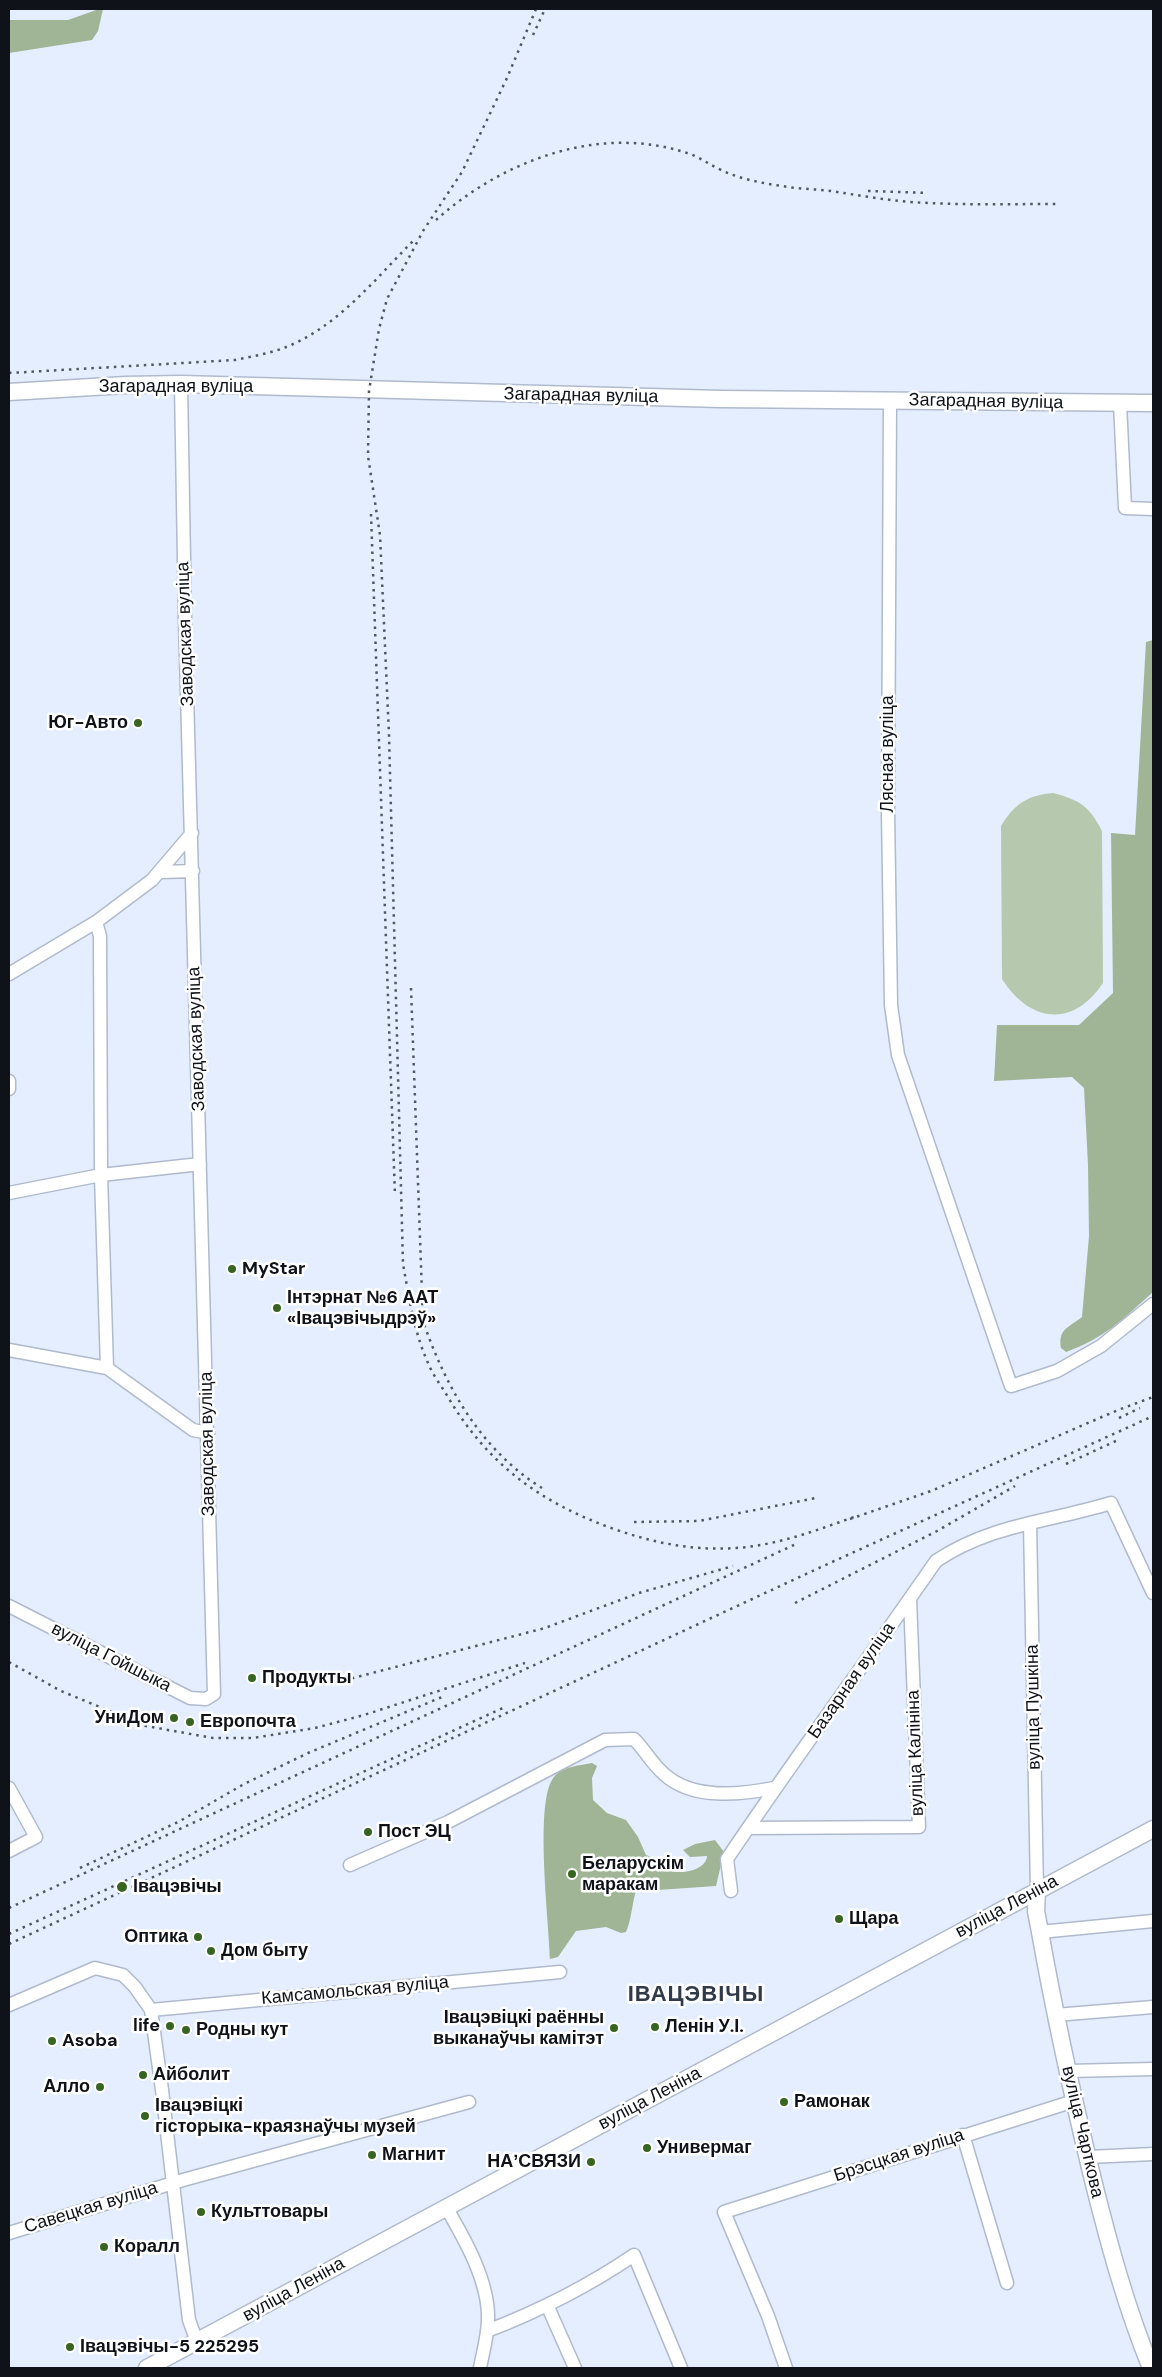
<!DOCTYPE html>
<html>
<head>
<meta charset="utf-8">
<style>
	body { margin:0 }
	#map { position:relative; width:1162px; height:2377px; overflow:hidden; background:#e5eefe; font-family:"DM Sans",sans-serif }
	canvas { display:block }
	.frame { position:absolute; inset:0; border:10px solid #0f1319; pointer-events:none }
</style>
</head>
<body>
<div id="map">
<canvas width="1162" height="2377"></canvas>
<div class="frame"></div>
</div>
<script>
const g = document.querySelector('canvas').getContext('2d');
g.lineJoin = 'round';
function fill(path, color) {
  g.fillStyle = color;
  g.fill(path, 'evenodd');
}
function stroke(path, color, width, dash) {
  g.strokeStyle = color;
  g.lineWidth = width;
  g.lineCap = dash ? 'butt' : 'round';
  g.setLineDash(dash || []);
  g.stroke(path);
}
function write(font, color, halo, rows, align = 'center') {
  g.font = font + ' "DM Sans",sans-serif';
  g.lineWidth = 5;
  g.setLineDash([]);
  g.textBaseline = 'middle';
  g.strokeStyle = halo;
  g.fillStyle = color;
  for (const [text, x, y, turn = 0] of rows) {
    g.save();
    g.translate(x, y);
    g.rotate((+turn || 0) * Math.PI / 180);
    g.textAlign = isNaN(turn) ? turn : align;
    if (halo) g.strokeText(text, 0, 0);
    g.fillText(text, 0, 0);
    g.restore();
  }
}
fill(new Path2D(`
	M 1053,793 C 1080,800 1089,806 1102,831 L 1103,983 C 1073,1028 1030,1023 1002,979 L 1001,826 C 1014,804 1028,795 1053,793 Z`), '#b6c9ae');
fill(new Path2D(`
	M 99,9 L 103,9 L 98,31 L 92,40 L 9,53 L 9,20 L 68,20 Z
	M 1153,640 L 1153,1292 C 1123,1319 1105,1338 1066,1352 L 1061,1348 C 1058,1329 1068,1328 1082,1317 L 1089,1236 L 1088,1165 L 1084,1088 L 1072,1077 L 994,1081 L 997,1025 L 1079,1025 L 1113,993 L 1111,833 L 1135,835 L 1146,642 Z
	M 592,1763 L 597,1766 L 592,1778 L 593,1800 L 607,1813 L 626,1820 L 638,1837 L 646,1855 C 650,1857 655,1858 658,1860 C 661,1862 663,1867 666,1869 C 678,1876 706,1871 707,1856 L 690,1857 L 683,1850 L 695,1844 L 715,1840 L 724,1852 L 716,1886 L 658,1890 L 646,1883 L 637,1887 C 632,1902 632,1918 626,1932 L 621,1933 L 606,1927 L 576,1931 L 558,1957 L 550,1959 C 549,1922 535,1808 552,1780 C 560,1766 578,1766 592,1763 Z`), '#9fb596');
const minor = new Path2D(`
	M 890,401 L 888,811 L 891,1005 L 898,1055 L 1011,1386 L 1057,1371 L 1101,1346 L 1153,1304
	M 1120,403 L 1125,508 L 1153,509
	M 161,872 L 193,871
	M 96,922 L 100,936 L 101,1175 L 107,1368
	M 9,974 L 96,922 L 152,880 L 192,833
	M 9,1081 L 9,1089
	M 9,1193 L 101,1175 L 200,1164
	M 9,1350 L 107,1368 L 193,1430 L 208,1433
	M 1030,1523 L 1037,1891
	M 9,1606 L 190,1698 L 206,1699 L 214,1694 L 185,619 L 181,384
	M 9,1788 L 36,1837 L 9,1851
	M 748,1828 L 919,1827 L 910,1599
	M 350,1865 L 448,1822 L 605,1740 L 634,1739 C 645,1750 652,1764 664,1774 C 692,1800 739,1795 774,1788
	M 731,1891 L 727,1859 C 795,1758 867,1661 936,1561 C 991,1524 1049,1522 1111,1503 L 1153,1593
	M 1040,1932 L 1153,1921
	M 9,2005 L 95,1968 L 123,1975 L 135,1987 L 151,2010 L 162,2090 L 189,2320 L 197,2342
	M 151,2010 L 560,1972
	M 1055,2015 L 1153,2007
	M 1068,2071 L 1153,2069
	M 963,2135 L 1007,2283
	M 1088,2157 L 1153,2154
	M 446,2207 C 464,2238 489,2281 488,2319 C 488,2335 483,2352 480,2368
	M 9,2233 L 183,2180 L 469,2102
	M 548,2307 L 575,2368
	M 487,2331 C 539,2311 587,2287 634,2255 L 681,2368
	M 786,2368 L 768,2316 L 724,2212 L 1074,2101`);
const major = new Path2D(`
	M 9,392 L 126,385 L 181,384 L 721,399 L 1153,403
	M 1037,1891 L 1036,1911 L 1040,1932 C 1055,2016 1073,2098 1093,2180 C 1109,2244 1126,2307 1151,2368
	M 147,2368 L 1153,1829`);
stroke(minor, '#afbacc', 15);
stroke(major, '#afbacc', 19);
stroke(minor, '#fff', 12);
stroke(major, '#fff', 16);
stroke(new Path2D(`
	M 536,9 L 507,78 L 462,172 L 423,231 L 387,299 L 379,329 L 369,391 L 368,456 L 380,535 L 389,735 L 403,1264 C 409,1297 414,1332 428,1363 C 432,1373 439,1383 445,1392 C 485,1462 538,1502 614,1529 C 654,1543 693,1551 736,1548 C 779,1545 817,1530 857,1516
	M 533,35 L 545,9
	M 868,191 L 927,193
	M 436,220 C 503,160 601,123 690,154 C 701,158 710,165 721,170 C 740,179 761,183 782,186 C 799,189 815,189 831,191 C 863,196 896,202 929,203 C 971,205 1014,204 1057,204
	M 9,373 L 235,360 C 254,356 273,353 291,345 C 341,323 376,278 414,240
	M 371,514 L 395,1196
	M 411,988 L 423,1321 C 446,1388 481,1450 542,1488
	M 1119,1418 L 1140,1408
	M 1066,1464 L 1118,1440
	M 850,1519 L 931,1491 L 1118,1410 L 1153,1397
	M 634,1522 L 699,1521 L 816,1498
	M 795,1603 L 937,1531 L 1015,1486
	M 9,1662 L 61,1691 L 146,1726 L 213,1738 L 253,1738 L 315,1728 L 364,1715 L 525,1663
	M 330,1684 L 545,1628 L 639,1593 L 733,1566
	M 80,1868 L 180,1821 L 244,1784 L 308,1753 L 442,1697
	M 9,1908 L 796,1544
	M 9,1934 L 505,1707
	M 9,1944 L 819,1568 L 1153,1416`), '#515760', 2.5, [2.5, 5]);
for (const [x, y, r, color] of [
	[138,723,5,"#386421"],
	[232,1269,5,"#386421"],
	[277,1308,5,"#386421"],
	[252,1678,5,"#386421"],
	[174,1718,5,"#386421"],
	[190,1722,5,"#386421"],
	[368,1832,5,"#386421"],
	[572,1874,5,"#386421"],
	[122,1887,6,"#386421"],
	[839,1919,5,"#386421"],
	[198,1937,5,"#386421"],
	[211,1951,5,"#386421"],
	[170,2026,5,"#386421"],
	[655,2027,5,"#386421"],
	[614,2028,5,"#386421"],
	[186,2030,5,"#386421"],
	[52,2041,5,"#386421"],
	[143,2075,5,"#386421"],
	[100,2087,5,"#386421"],
	[784,2102,5,"#386421"],
	[145,2116,5,"#386421"],
	[647,2148,5,"#386421"],
	[372,2155,5,"#386421"],
	[591,2162,5,"#386421"],
	[201,2212,5,"#386421"],
	[104,2247,5,"#386421"],
	[70,2347,5,"#386421"]
]) {
  const dot = new Path2D();
  dot.arc(x, y, r, 0, 2 * Math.PI);
  g.fillStyle = color;
  g.fill(dot);
  stroke(dot, '#fff', 2);
}
write('18px', '#0f1319', '#fff', [
	["Загарадная вуліца",176,387],
	["Загарадная вуліца",581,396,1],
	["Загарадная вуліца",986,402,1],
	["Заводская вуліца",186,634,-92],
	["Лясная вуліца",888,754,-90],
	["Заводская вуліца",197,1039,-92],
	["Заводская вуліца",208,1444,-91],
	["вуліца Гойшыка",111,1658,27],
	["Базарная вуліца",852,1681,-55],
	["вуліца Пушкіна",1034,1707,-91],
	["вуліца Калініна",916,1753,-92],
	["вуліца Леніна",1007,1907,-28],
	["Камсамольская вуліца",355,1991,-5],
	["вуліца Леніна",650,2099,-28],
	["вуліца Чарткова",1082,2132,77],
	["Брэсцкая вуліца",899,2156,-18],
	["Савецкая вуліца",91,2208,-17],
	["вуліца Леніна",294,2290,-29]
]);
write('bold 18px', '#0f1319', '#fff', [
	["Юг-Авто",128,723,"right"],
	["MyStar",242,1269],
	["Інтэрнат №6 ААТ",287,1298],
	["«Івацэвічыдрэў»",287,1319],
	["Продукты",262,1678],
	["УниДом",164,1718,"right"],
	["Европочта",200,1722],
	["Пост ЭЦ",378,1832],
	["Беларускім",582,1864],
	["маракам",582,1885],
	["Івацэвічы",133,1887],
	["Щара",849,1919],
	["Оптика",188,1937,"right"],
	["Дом быту",221,1951],
	["Івацэвіцкі раённы",604,2018,"right"],
	["выканаўчы камітэт",604,2039,"right"],
	["life",160,2026,"right"],
	["Ленін У.І.",665,2027],
	["Родны кут",196,2030],
	["Asoba",62,2041],
	["Айболит",153,2075],
	["Алло",90,2087,"right"],
	["Рамонак",794,2102],
	["Івацэвіцкі",155,2106],
	["гісторыка-краязнаўчы музей",155,2127],
	["Универмаг",657,2148],
	["Магнит",382,2155],
	["НАʼСВЯЗИ",581,2162,"right"],
	["Культтовары",211,2212],
	["Коралл",114,2247],
	["Івацэвічы-5 225295",80,2347]
], 'left');
g.letterSpacing = '1px';
write('bold 22px', '#313a49', '#fff', [
	["ІВАЦЭВІЧЫ",696,1995]
]);
g.letterSpacing = '0px';
</script>
</body>
</html>
